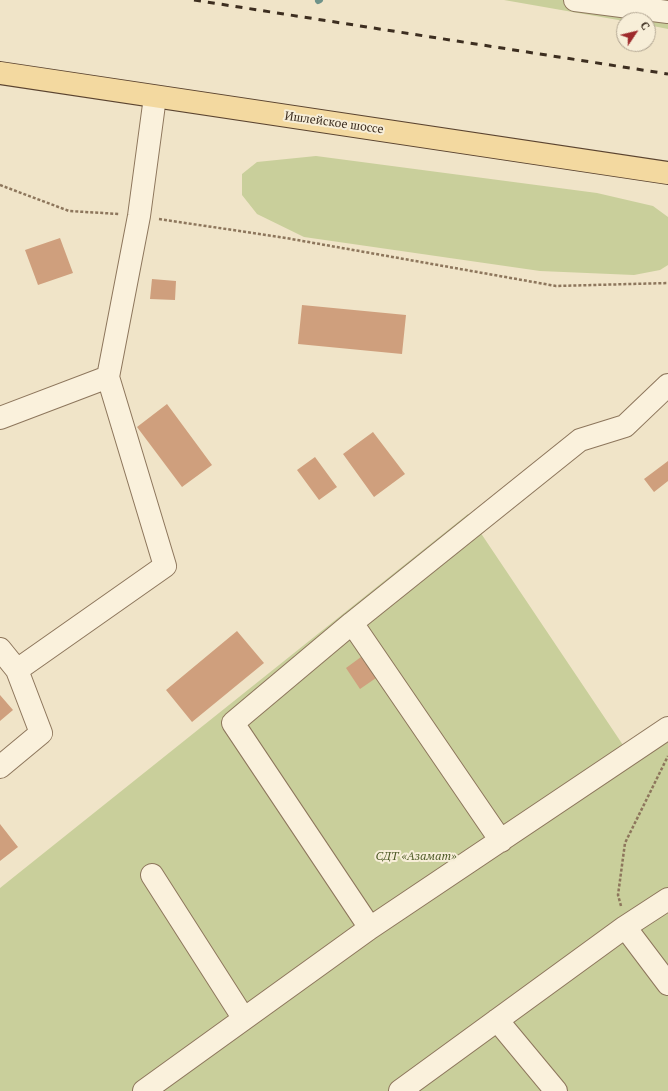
<!DOCTYPE html>
<html>
<head>
<meta charset="utf-8">
<style>
	body { margin:0 }
	#map { position:relative; width:668px; height:1091px; overflow:hidden; background:#f0e4c8; font-family:"PT Serif",serif }
	canvas { display:block }
	.north { position:absolute; left:616px; top:12px; width:40px; height:40px; box-sizing:border-box; background:#f7eed8; border:1px solid #ada18e; border-radius:50%; rotate:55deg; font-size:11px; font-weight:700; line-height:16px; text-align:center; color:#3d2e20 }
	.north::after { content:''; display:block; margin:auto; width:14px; height:18px; background:#9e2a2b; clip-path:polygon(50% 0,100% 100%,50% 72%,0 100%) }
</style>
</head>
<body>
<div id="map">
<canvas width="668" height="1091"></canvas>
<div class="north">С</div>
</div>
<script>
const g = document.querySelector('canvas').getContext('2d');
g.lineJoin = 'round';
function fill(path, color) {
  g.fillStyle = color;
  g.fill(path, 'evenodd');
}
function stroke(path, color, width, dash) {
  g.strokeStyle = color;
  g.lineWidth = width;
  g.lineCap = dash ? 'butt' : 'round';
  g.setLineDash(dash || []);
  g.stroke(path);
}
function write(font, color, halo, rows, align = 'center') {
  g.font = font + ' "PT Serif",serif';
  g.lineWidth = 4;
  g.setLineDash([]);
  g.textBaseline = 'middle';
  g.strokeStyle = halo;
  g.fillStyle = color;
  for (const [text, x, y, turn = 0] of rows) {
    g.save();
    g.translate(x, y);
    g.rotate((+turn || 0) * Math.PI / 180);
    g.textAlign = isNaN(turn) ? turn : align;
    if (halo) g.strokeText(text, 0, 0);
    g.fillText(text, 0, 0);
    g.restore();
  }
}
fill(new Path2D(`
	M 504,0 L 668,0 L 668,29 L 648,25 L 648,20 L 624,20 L 624,21 Z
	M 316,156 L 597,193 L 653,206 L 668,217 L 668,265 L 660,270 L 634,275 L 540,271 L 304,237 L 257,214 L 242,195 L 242,174 L 257,162 Z
	M 468,514 L 629,754 L 668,729 L 668,1091 L 0,1091 L 0,888 Z`), '#c9cf9b');
stroke(new Path2D(`
	M 318,1 L 320,0`), '#6f938a', 6);
fill(new Path2D(`
	M 60,238 L 73,273 L 38,285 L 25,250 Z
	M 152,279 L 176,281 L 175,300 L 150,299 Z
	M 302,305 L 406,315 L 402,354 L 298,344 Z
	M 167,404 L 212,465 L 182,487 L 137,427 Z
	M 373,432 L 405,474 L 374,497 L 343,454 Z
	M 315,457 L 337,487 L 319,500 L 297,470 Z
	M 668,461 L 668,481 L 654,492 L 644,479 Z
	M 237,631 L 264,663 L 192,722 L 166,690 Z
	M 361,657 L 376,678 L 360,689 L 346,668 Z
	M 0,695 L 13,710 L 0,721 Z
	M 0,824 L 18,847 L 0,861 Z`), '#cf9f7d');
const minor = new Path2D(`
	M 575,0 L 668,12
	M 0,418 L 108,377 L 139,216 L 155,97
	M 352,623 L 580,440 L 625,426 L 668,385
	M 0,649 L 17,670 L 165,566 L 108,377
	M 0,767 L 41,733 L 17,670
	M 152,875 L 244,1019
	M 625,927 L 668,984
	M 370,928 L 233,723 L 352,623 L 501,841
	M 497,1020 L 556,1091
	M 144,1091 L 370,928 L 668,728
	M 400,1091 L 625,927 L 668,899`);
const major = new Path2D(`
	M 0,73 L 668,173`);
stroke(minor, '#8d765c', 24);
stroke(major, '#5b4430', 24);
stroke(new Path2D(`
	M 0,185 L 69,211 L 119,214
	M 159,219 L 286,238 L 556,286 L 668,283
	M 621,906 L 618,895 L 625,843 L 668,756`), '#8d765c', 2.5, [3, 2]);
stroke(minor, '#faf1dc', 22);
stroke(major, '#f3d9a0', 22);
stroke(new Path2D(`
	M 194,0 L 668,74`), '#3d2e20', 3, [7, 7]);
write('12px', '#3d2e20', '#f7eed8', [
	["Ишлейское шоссе",334,123,8]
]);
write('italic 12px', '#4d5a26', '#f7eed8', [
	["СДТ «Азамат»",416,857]
]);
</script>
</body>
</html>
